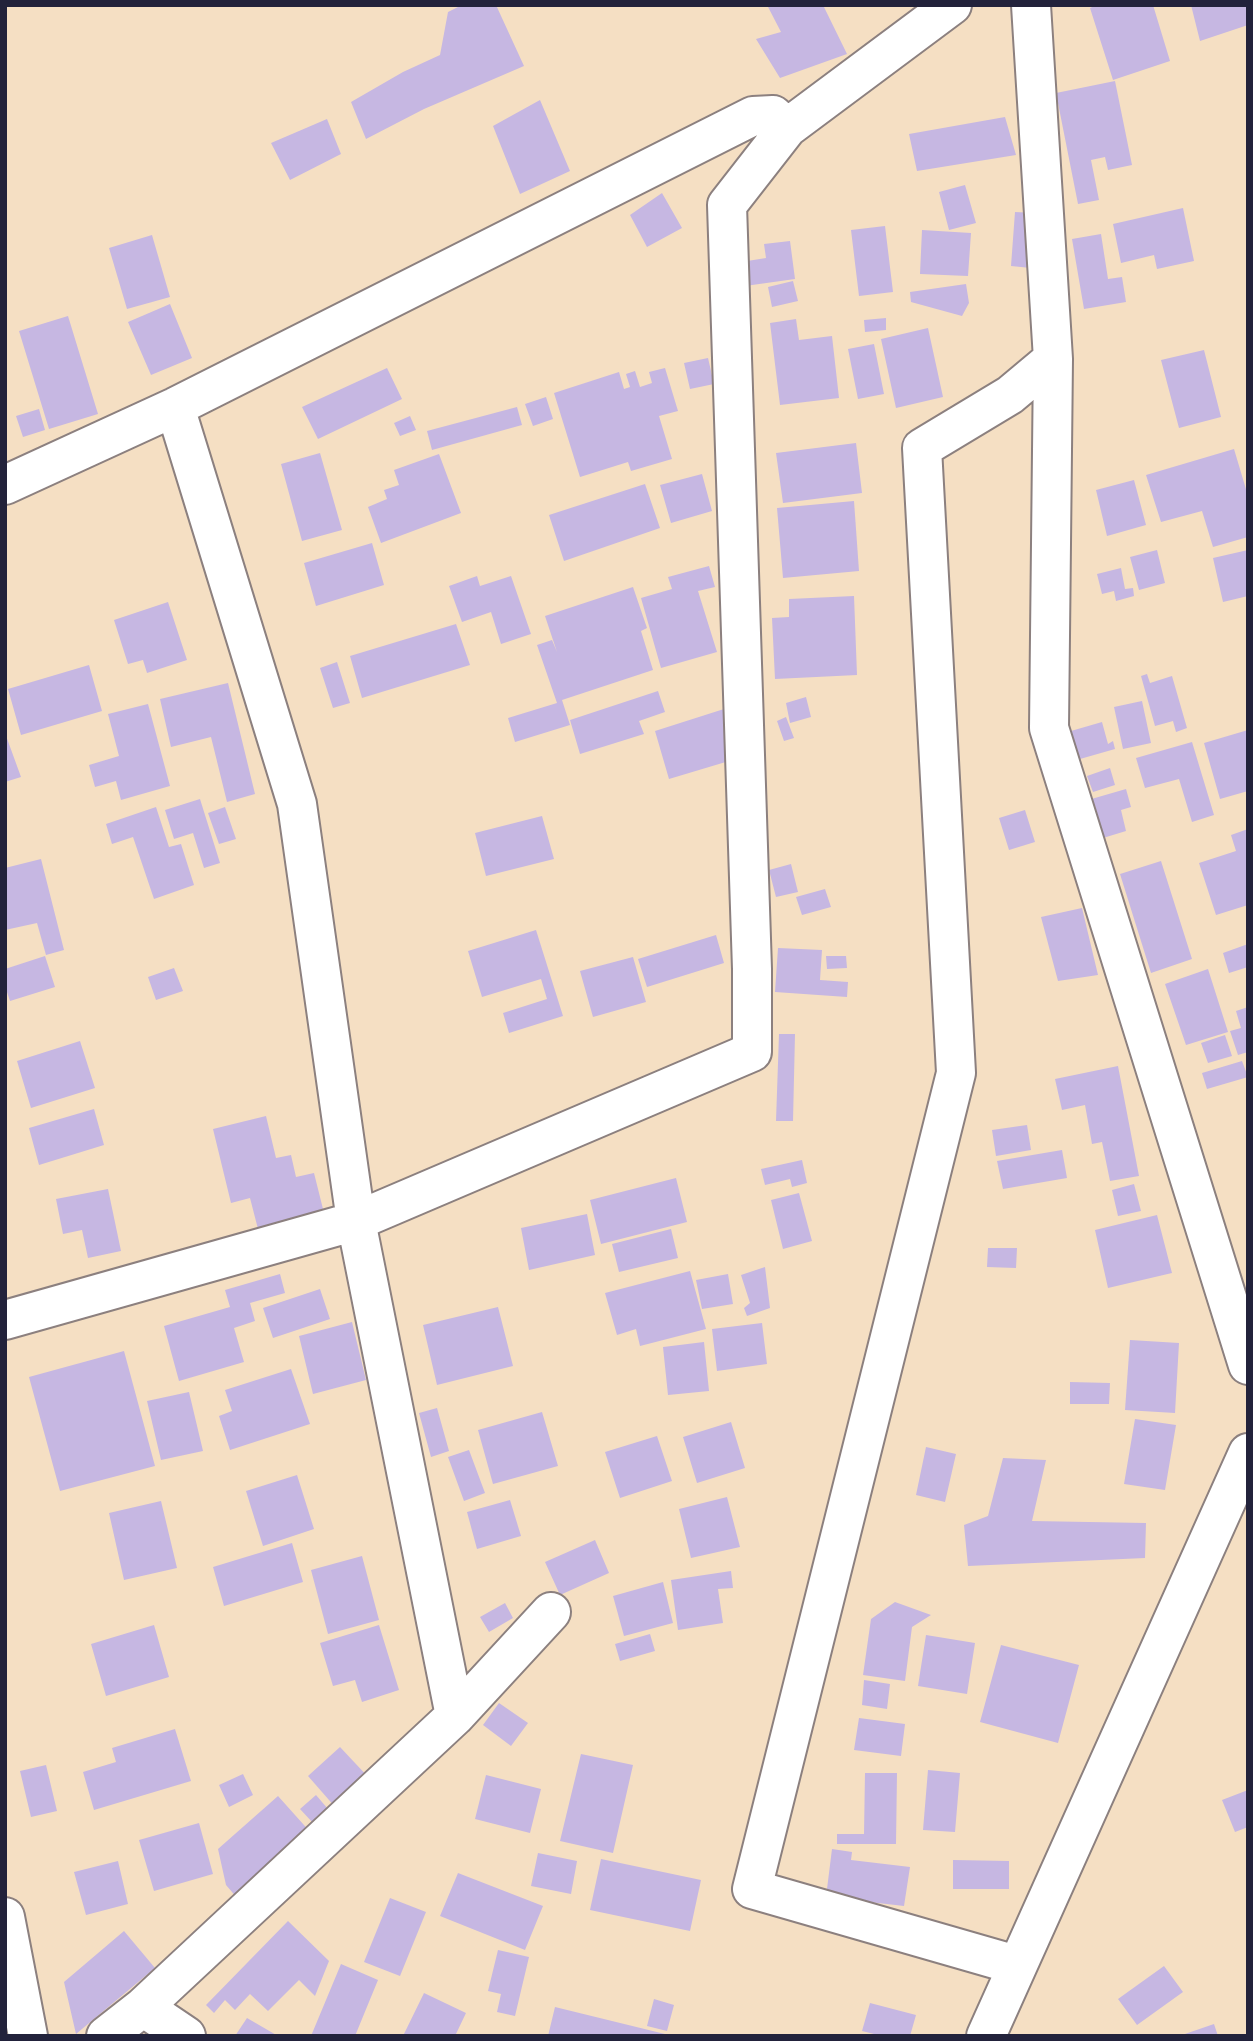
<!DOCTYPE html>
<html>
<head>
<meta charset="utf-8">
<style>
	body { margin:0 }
	#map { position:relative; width:1253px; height:2041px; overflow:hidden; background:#f5dfc3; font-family:"Libre Caslon Text",serif }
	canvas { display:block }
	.frame { position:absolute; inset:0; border:7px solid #22223b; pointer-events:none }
</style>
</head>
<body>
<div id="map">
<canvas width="1253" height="2041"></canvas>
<div class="frame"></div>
</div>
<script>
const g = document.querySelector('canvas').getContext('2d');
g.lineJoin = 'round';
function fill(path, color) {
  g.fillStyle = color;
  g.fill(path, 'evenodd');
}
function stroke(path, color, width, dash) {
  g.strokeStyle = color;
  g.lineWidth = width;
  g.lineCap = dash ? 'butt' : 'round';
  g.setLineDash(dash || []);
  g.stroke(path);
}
fill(new Path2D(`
	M 462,5 L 496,5 L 524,66 L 424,109 L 366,139 L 351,102 L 403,72 L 440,55 L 448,12 Z
	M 767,5 L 823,5 L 847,54 L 780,78 L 756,39 L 781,32 Z
	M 1097,5 L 1153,5 L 1170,61 L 1113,80 L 1090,8 Z
	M 1191,5 L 1248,5 L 1248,25 L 1200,41 Z
	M 1115,81 L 1132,165 L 1108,170 L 1105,157 L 1091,160 L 1099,200 L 1078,204 L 1056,93 Z
	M 540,100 L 570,171 L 520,194 L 493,126 Z
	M 1005,117 L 1016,155 L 917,171 L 909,134 Z
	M 327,119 L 341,154 L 290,180 L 271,143 Z
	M 965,185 L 976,223 L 949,230 L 939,192 Z
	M 662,193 L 682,228 L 647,247 L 630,215 Z
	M 1183,208 L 1194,261 L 1157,269 L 1154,255 L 1121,263 L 1113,224 Z
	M 1015,212 L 1036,213 L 1031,268 L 1011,266 Z
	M 885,226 L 893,292 L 859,296 L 851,230 Z
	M 922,230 L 971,233 L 968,276 L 920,274 Z
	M 1101,234 L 1108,279 L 1122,277 L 1126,302 L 1084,309 L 1072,239 Z
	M 152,235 L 170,297 L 127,309 L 109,248 Z
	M 790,241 L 795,279 L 745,286 L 741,262 L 766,258 L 764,244 Z
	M 793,281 L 798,301 L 772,307 L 768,287 Z
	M 966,284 L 969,303 L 962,316 L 911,302 L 910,292 Z
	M 170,304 L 192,358 L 151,375 L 128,322 Z
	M 68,316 L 98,414 L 49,429 L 19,331 Z
	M 886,318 L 886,330 L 865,332 L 864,320 Z
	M 796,319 L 799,340 L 832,336 L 839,398 L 780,405 L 770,323 Z
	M 928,328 L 943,397 L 896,408 L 881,339 Z
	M 874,344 L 884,394 L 858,399 L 848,349 Z
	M 1204,350 L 1221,417 L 1179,428 L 1161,360 Z
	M 708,358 L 714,384 L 690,389 L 684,363 Z
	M 387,368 L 402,399 L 318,439 L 302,407 Z
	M 665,368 L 678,411 L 659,416 L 672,459 L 631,471 L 628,462 L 580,477 L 554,393 L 619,372 L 624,389 L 630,387 L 626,374 L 635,371 L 640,387 L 652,383 L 649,372 Z
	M 546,397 L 553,419 L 533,426 L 525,404 Z
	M 517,407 L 522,425 L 432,450 L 427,431 Z
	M 39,409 L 45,430 L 23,437 L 16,416 Z
	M 410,416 L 416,430 L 400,436 L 394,423 Z
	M 856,443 L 862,493 L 783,503 L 776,453 Z
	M 1234,449 L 1248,496 L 1248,537 L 1213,547 L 1202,511 L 1161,522 L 1146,475 Z
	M 320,453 L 342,530 L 302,541 L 281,464 Z
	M 439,454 L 461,513 L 381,543 L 368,507 L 387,499 L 384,490 L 399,485 L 394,470 Z
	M 702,474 L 712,511 L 671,523 L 660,485 Z
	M 1134,480 L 1146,525 L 1107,536 L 1096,490 Z
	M 645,484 L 660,528 L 564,561 L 549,515 Z
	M 854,501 L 859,571 L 783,578 L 777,508 Z
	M 372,543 L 384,585 L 316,606 L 304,563 Z
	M 1157,550 L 1165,583 L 1139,590 L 1130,557 Z
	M 1248,550 L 1248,596 L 1223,602 L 1213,558 Z
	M 709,566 L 715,587 L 698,591 L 717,652 L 661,668 L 641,598 L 672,589 L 668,577 Z
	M 1121,568 L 1125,589 L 1133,588 L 1134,596 L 1116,601 L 1114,591 L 1102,594 L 1097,574 Z
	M 477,576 L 480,586 L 511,576 L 531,634 L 501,644 L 491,612 L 462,622 L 449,586 Z
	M 633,587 L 647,628 L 641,631 L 653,670 L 562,700 L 570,725 L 515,742 L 508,718 L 557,703 L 537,645 L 552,640 L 557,652 L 545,616 Z
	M 854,596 L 857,675 L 775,679 L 772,618 L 789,617 L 789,599 Z
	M 168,602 L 187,660 L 147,673 L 143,660 L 128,664 L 114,620 Z
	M 456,624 L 470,665 L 362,698 L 350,656 Z
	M 337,662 L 350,703 L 333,708 L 320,668 Z
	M 89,665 L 102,711 L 21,735 L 8,689 Z
	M 1147,674 L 1150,683 L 1172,676 L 1187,728 L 1176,732 L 1173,721 L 1155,726 L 1141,676 Z
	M 228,683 L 255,794 L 227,802 L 211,737 L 171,747 L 160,699 Z
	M 658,691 L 665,712 L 639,721 L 644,734 L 580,754 L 570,720 Z
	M 806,697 L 811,717 L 790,723 L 786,703 Z
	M 1142,701 L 1151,743 L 1123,749 L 1114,707 Z
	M 148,704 L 170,786 L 121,800 L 116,781 L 95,787 L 89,765 L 119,756 L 108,714 Z
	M 724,709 L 739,758 L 669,779 L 655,731 Z
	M 786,717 L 794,738 L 784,741 L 777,721 Z
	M 1102,722 L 1108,744 L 1113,741 L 1115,749 L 1080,759 L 1071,731 Z
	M 1248,730 L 1248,791 L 1220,799 L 1204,743 Z
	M 5,733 L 21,777 L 5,782 Z
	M 1192,742 L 1214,815 L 1192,822 L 1179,779 L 1145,788 L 1136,758 Z
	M 1110,768 L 1115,785 L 1093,792 L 1087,776 Z
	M 1126,789 L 1131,807 L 1121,810 L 1126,831 L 1103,838 L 1095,806 L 1089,808 L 1088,800 Z
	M 200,799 L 220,863 L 204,868 L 193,833 L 174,839 L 165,810 Z
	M 156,807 L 169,847 L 181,844 L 194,885 L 154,899 L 133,837 L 112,844 L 106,824 Z
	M 225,807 L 236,839 L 219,844 L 208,813 Z
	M 1025,810 L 1035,842 L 1009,850 L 999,818 Z
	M 542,816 L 554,859 L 486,876 L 475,833 Z
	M 1248,829 L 1248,905 L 1216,915 L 1199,863 L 1236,851 L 1231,835 Z
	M 41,859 L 64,950 L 46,955 L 37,923 L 5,930 L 5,868 Z
	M 1161,861 L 1192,959 L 1151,973 L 1120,874 Z
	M 791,864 L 798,892 L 776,897 L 769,870 Z
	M 825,889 L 831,907 L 802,915 L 796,897 Z
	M 1082,908 L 1098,975 L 1058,981 L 1041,917 Z
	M 536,930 L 563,1016 L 509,1033 L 503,1013 L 547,999 L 541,979 L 482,997 L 468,951 Z
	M 716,935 L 724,963 L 647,987 L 638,959 Z
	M 1248,944 L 1248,967 L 1229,973 L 1223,953 Z
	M 778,948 L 822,950 L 820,980 L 848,982 L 847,997 L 775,992 Z
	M 45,956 L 55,987 L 10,1001 L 5,986 L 5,969 Z
	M 826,956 L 846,956 L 847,968 L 827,969 Z
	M 633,957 L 646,1002 L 593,1017 L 580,971 Z
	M 174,968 L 183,991 L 156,1000 L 148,977 Z
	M 1208,969 L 1228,1032 L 1186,1045 L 1165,984 Z
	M 1248,1007 L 1248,1052 L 1238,1055 L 1230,1031 L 1241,1028 L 1236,1011 Z
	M 779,1034 L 795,1034 L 793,1121 L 776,1121 Z
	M 1225,1035 L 1232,1056 L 1208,1063 L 1201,1043 Z
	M 80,1041 L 95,1088 L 31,1108 L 17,1061 Z
	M 1242,1061 L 1248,1077 L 1207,1089 L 1202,1073 Z
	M 1118,1066 L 1139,1176 L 1110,1181 L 1102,1142 L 1092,1144 L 1085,1105 L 1062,1110 L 1055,1079 Z
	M 94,1109 L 104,1145 L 39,1165 L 29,1128 Z
	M 266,1116 L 276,1158 L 291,1155 L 296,1177 L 314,1173 L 324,1213 L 258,1229 L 250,1198 L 231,1203 L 213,1129 Z
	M 1027,1125 L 1031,1150 L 996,1156 L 992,1130 Z
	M 1062,1150 L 1067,1178 L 1003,1189 L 997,1161 Z
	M 802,1160 L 807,1183 L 792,1187 L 790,1179 L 765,1185 L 761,1169 Z
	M 676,1178 L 687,1222 L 601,1244 L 590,1200 Z
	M 1134,1184 L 1141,1211 L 1118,1216 L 1112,1190 Z
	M 108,1189 L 121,1251 L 88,1258 L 82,1230 L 63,1234 L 56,1199 Z
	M 799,1193 L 812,1241 L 783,1249 L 771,1200 Z
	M 587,1214 L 595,1255 L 529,1270 L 521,1228 Z
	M 1157,1215 L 1172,1273 L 1108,1288 L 1095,1230 Z
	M 671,1229 L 678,1258 L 619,1272 L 612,1244 Z
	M 988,1248 L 1017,1248 L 1016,1268 L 987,1267 Z
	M 765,1267 L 770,1308 L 747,1316 L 744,1308 L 750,1303 L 741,1275 Z
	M 690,1271 L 706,1329 L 640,1346 L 636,1329 L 617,1335 L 605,1293 Z
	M 280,1274 L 285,1293 L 250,1303 L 255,1321 L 234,1328 L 244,1362 L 179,1381 L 164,1326 L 230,1307 L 225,1290 Z
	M 728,1274 L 733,1304 L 702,1309 L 696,1280 Z
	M 320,1289 L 330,1319 L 273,1338 L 263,1308 Z
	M 498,1307 L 513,1366 L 437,1385 L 423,1325 Z
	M 352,1322 L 366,1380 L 313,1394 L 299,1336 Z
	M 762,1323 L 767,1364 L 717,1371 L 712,1329 Z
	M 1130,1340 L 1179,1343 L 1175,1413 L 1125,1410 Z
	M 704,1342 L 709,1391 L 668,1395 L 663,1347 Z
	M 124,1351 L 155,1466 L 60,1491 L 29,1377 Z
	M 291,1369 L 310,1424 L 230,1450 L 219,1416 L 232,1411 L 225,1390 Z
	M 1070,1382 L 1110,1383 L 1109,1404 L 1070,1404 Z
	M 189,1392 L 203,1451 L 161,1460 L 147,1401 Z
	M 437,1408 L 449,1451 L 431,1457 L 419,1413 Z
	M 542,1412 L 558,1466 L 493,1484 L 478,1430 Z
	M 1135,1419 L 1176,1425 L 1165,1490 L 1124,1484 Z
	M 731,1422 L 745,1468 L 697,1483 L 683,1437 Z
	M 657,1436 L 672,1481 L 620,1498 L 605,1452 Z
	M 926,1447 L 956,1454 L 945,1502 L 916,1495 Z
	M 469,1450 L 485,1493 L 464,1501 L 448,1457 Z
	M 1003,1458 L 1046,1460 L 1032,1521 L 1146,1523 L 1145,1558 L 968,1566 L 964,1525 L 988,1516 Z
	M 297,1475 L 314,1529 L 263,1546 L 246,1491 Z
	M 727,1497 L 740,1547 L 691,1558 L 679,1509 Z
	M 510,1500 L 521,1536 L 477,1549 L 467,1512 Z
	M 161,1501 L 177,1568 L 124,1580 L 109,1513 Z
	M 595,1540 L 609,1573 L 560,1595 L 545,1562 Z
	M 292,1543 L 303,1582 L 224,1606 L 213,1567 Z
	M 362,1556 L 379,1620 L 328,1634 L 311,1570 Z
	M 731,1571 L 733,1588 L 718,1589 L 723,1623 L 678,1630 L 671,1580 Z
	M 663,1582 L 673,1623 L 624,1636 L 613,1596 Z
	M 895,1602 L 931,1615 L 912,1627 L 905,1681 L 863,1675 L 871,1619 Z
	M 505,1603 L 513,1618 L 489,1632 L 480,1617 Z
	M 154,1625 L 169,1677 L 106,1696 L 91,1644 Z
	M 379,1625 L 399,1690 L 362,1702 L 355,1680 L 333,1686 L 320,1643 Z
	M 650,1634 L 655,1651 L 620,1661 L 615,1644 Z
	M 926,1635 L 975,1643 L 967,1694 L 918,1686 Z
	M 1001,1645 L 1079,1665 L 1058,1743 L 980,1722 Z
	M 864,1680 L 890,1684 L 887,1709 L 862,1705 Z
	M 499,1703 L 528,1723 L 511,1746 L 483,1725 Z
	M 859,1718 L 905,1724 L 901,1756 L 854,1750 Z
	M 175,1729 L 191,1781 L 94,1810 L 83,1772 L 116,1762 L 112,1748 Z
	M 340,1747 L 370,1779 L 336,1808 L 308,1776 Z
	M 581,1754 L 633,1765 L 613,1853 L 560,1841 Z
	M 46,1765 L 57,1811 L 31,1817 L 20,1771 Z
	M 928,1770 L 960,1773 L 955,1832 L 923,1830 Z
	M 865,1773 L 897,1773 L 896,1844 L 837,1844 L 837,1834 L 864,1834 Z
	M 243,1774 L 253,1795 L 229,1807 L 219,1785 Z
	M 486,1775 L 541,1789 L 530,1833 L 475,1819 Z
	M 1248,1790 L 1248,1827 L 1235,1832 L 1222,1800 Z
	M 316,1795 L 328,1809 L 313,1823 L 300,1809 Z
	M 278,1796 L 312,1834 L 238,1899 L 226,1885 L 218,1849 Z
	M 199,1823 L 213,1874 L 154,1891 L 139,1840 Z
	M 832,1849 L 852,1852 L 851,1860 L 910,1867 L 904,1906 L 826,1897 Z
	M 538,1853 L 577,1861 L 571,1894 L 531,1886 Z
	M 601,1859 L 701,1880 L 690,1931 L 590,1910 Z
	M 953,1860 L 1009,1861 L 1009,1889 L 953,1889 Z
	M 118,1861 L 128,1904 L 86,1915 L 74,1872 Z
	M 458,1873 L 543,1906 L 525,1950 L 440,1916 Z
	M 390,1898 L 426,1912 L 400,1976 L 364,1962 Z
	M 288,1921 L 329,1961 L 315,1996 L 299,1980 L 268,2011 L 250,1994 L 235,2010 L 225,2000 L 214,2013 L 206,2005 Z
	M 124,1931 L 155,1968 L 76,2034 L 64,1982 Z
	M 498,1950 L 529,1957 L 515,2016 L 497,2012 L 501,1994 L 488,1991 Z
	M 341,1964 L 378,1980 L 355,2036 L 311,2036 Z
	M 1164,1966 L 1183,1992 L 1137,2025 L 1118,1999 Z
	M 424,1993 L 466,2013 L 455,2036 L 403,2036 Z
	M 654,1999 L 674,2005 L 667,2031 L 647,2026 Z
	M 870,2003 L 916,2015 L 910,2036 L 882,2036 L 862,2031 Z
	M 555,2007 L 669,2035 L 669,2036 L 548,2036 Z
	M 247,2018 L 278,2036 L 235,2036 Z
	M 1214,2024 L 1218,2036 L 1182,2036 L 1182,2035 Z`), '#c6b7e2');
const minor = new Path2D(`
	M 1031,5 L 1053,359 L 1049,728 L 1248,1365
	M 175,407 L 297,804 L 356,1221 L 455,1716
	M 5,485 L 175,407 L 753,116 L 773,115 L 787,128
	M 5,1320 L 356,1221 L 752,1052 L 752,969 L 727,205 L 787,128 L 952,5
	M 5,1917 L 28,2036
	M 1016,1965 L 752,1889 L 956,1073 L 922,448 L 1010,395 L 1053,359
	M 143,2007 L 186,2036
	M 106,2036 L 143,2007 L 455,1716 L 551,1612
	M 986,2036 L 1248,1453`);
stroke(minor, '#8c807f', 42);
stroke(minor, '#fff', 38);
</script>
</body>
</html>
